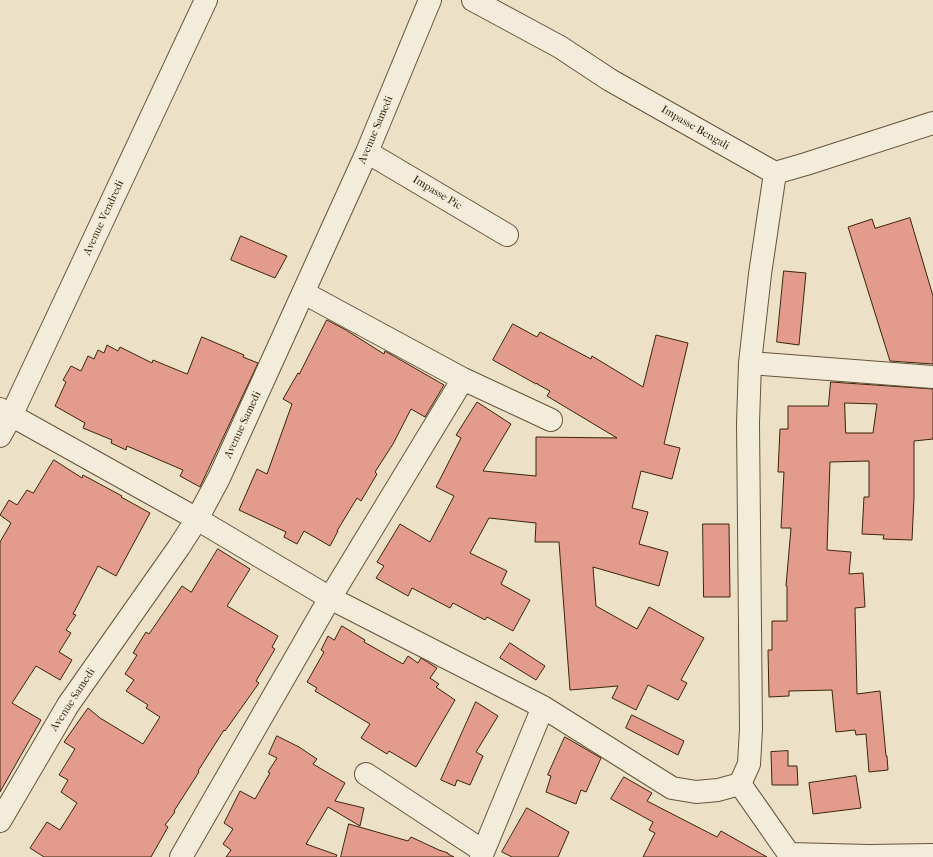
<!DOCTYPE html>
<html>
<head>
<meta charset="utf-8">
<style>
	body { margin:0 }
	canvas { display:block; background:#ece1c6 }
</style>
</head>
<body>
<canvas width="933" height="857"></canvas>
<script>
const g = document.querySelector('canvas').getContext('2d');
g.lineJoin = 'round';
function fill(path, color) {
  g.fillStyle = color;
  g.fill(path, 'evenodd');
}
function stroke(path, color, width, dash) {
  g.strokeStyle = color;
  g.lineWidth = width;
  g.lineCap = dash ? 'butt' : 'round';
  g.setLineDash(dash || []);
  g.stroke(path);
}
function write(font, color, halo, rows, align = 'center') {
  g.font = font + ' "IM FELL French Canon",serif';
  g.lineWidth = 3;
  g.setLineDash([]);
  g.textBaseline = 'middle';
  g.strokeStyle = halo;
  g.fillStyle = color;
  for (const [text, x, y, turn = 0] of rows) {
    g.save();
    g.translate(x, y);
    g.rotate((+turn || 0) * Math.PI / 180);
    g.textAlign = isNaN(turn) ? turn : align;
    if (halo) g.strokeText(text, 0, 0);
    g.fillText(text, 0, 0);
    g.restore();
  }
}
const building = new Path2D(`
	M 910,218 L 933,296 L 933,364 L 890,361 L 848,227 L 872,219 L 875,228 Z
	M 241,236 L 287,256 L 275,278 L 231,260 Z
	M 784,271 L 806,273 L 799,345 L 777,342 Z
	M 327,320 L 346,330 L 384,354 L 385,351 L 444,385 L 425,417 L 411,409 L 393,444 L 375,472 L 377,474 L 361,501 L 357,498 L 337,531 L 338,531 L 330,546 L 304,531 L 297,544 L 284,537 L 286,532 L 239,510 L 257,469 L 267,474 L 292,404 L 283,399 L 298,373 L 299,374 Z
	M 513,324 L 537,337 L 540,332 L 591,359 L 592,356 L 643,387 L 656,335 L 688,343 L 664,444 L 680,448 L 672,479 L 641,471 L 632,508 L 648,512 L 639,544 L 668,552 L 659,586 L 593,567 L 596,606 L 637,629 L 649,607 L 704,638 L 681,680 L 687,683 L 678,700 L 648,685 L 636,710 L 612,698 L 618,686 L 570,690 L 559,542 L 535,542 L 536,523 L 489,518 L 470,553 L 507,571 L 501,584 L 530,600 L 513,631 L 487,617 L 485,620 L 453,603 L 450,608 L 412,588 L 408,596 L 376,578 L 384,566 L 377,562 L 400,524 L 430,542 L 454,496 L 436,487 L 461,438 L 456,435 L 477,402 L 511,424 L 483,471 L 536,476 L 536,437 L 617,438 L 547,396 L 550,391 L 537,384 L 537,383 L 536,384 L 493,360 Z
	M 202,337 L 244,355 L 243,357 L 258,363 L 200,487 L 180,476 L 183,470 L 127,446 L 126,450 L 111,443 L 112,440 L 83,428 L 85,423 L 55,406 L 66,382 L 63,380 L 71,366 L 81,371 L 88,356 L 94,359 L 98,350 L 104,353 L 107,345 L 118,351 L 120,347 L 152,363 L 153,360 L 187,374 Z
	M 831,382 L 933,389 L 933,439 L 914,441 L 914,497 L 912,540 L 883,539 L 884,535 L 862,534 L 864,497 L 869,497 L 869,461 L 830,462 L 827,550 L 851,552 L 849,574 L 863,573 L 865,607 L 855,608 L 857,694 L 880,691 L 886,756 L 887,756 L 888,770 L 869,772 L 866,734 L 856,735 L 855,730 L 836,732 L 832,690 L 789,691 L 789,696 L 769,697 L 768,650 L 772,650 L 772,621 L 787,621 L 787,586 L 786,586 L 791,528 L 781,528 L 784,472 L 778,472 L 780,429 L 788,429 L 788,406 L 828,406 ZM 845,403 L 877,404 L 873,433 L 846,433 Z
	M 54,460 L 82,478 L 83,475 L 122,496 L 121,497 L 150,513 L 116,576 L 98,566 L 73,614 L 76,615 L 66,630 L 71,633 L 59,652 L 72,660 L 60,680 L 36,666 L 12,703 L 41,720 L 0,792 L 0,542 L 11,523 L 0,515 L 9,500 L 17,505 L 27,490 L 33,493 Z
	M 703,524 L 729,524 L 730,597 L 704,597 Z
	M 218,549 L 250,569 L 227,606 L 278,636 L 272,647 L 275,649 L 256,681 L 259,683 L 225,731 L 224,730 L 198,771 L 199,772 L 174,811 L 175,812 L 165,825 L 168,827 L 151,857 L 44,857 L 30,848 L 47,822 L 60,830 L 77,803 L 61,792 L 68,780 L 59,775 L 75,749 L 64,742 L 88,708 L 100,718 L 143,744 L 160,717 L 146,708 L 148,705 L 126,691 L 134,680 L 125,674 L 137,655 L 133,653 L 146,632 L 149,634 L 182,586 L 191,592 Z
	M 342,626 L 365,640 L 364,642 L 403,664 L 408,656 L 418,663 L 421,658 L 437,668 L 430,678 L 439,684 L 436,687 L 455,700 L 416,767 L 389,751 L 387,754 L 361,738 L 370,724 L 315,691 L 317,688 L 307,682 L 324,652 L 321,650 L 328,636 L 334,640 Z
	M 510,643 L 545,666 L 536,680 L 500,658 Z
	M 476,702 L 498,716 L 476,752 L 483,756 L 470,785 L 457,780 L 455,786 L 441,780 Z
	M 632,715 L 684,741 L 678,755 L 626,728 Z
	M 277,736 L 299,747 L 317,759 L 313,764 L 345,783 L 335,801 L 364,808 L 360,826 L 328,807 L 306,844 L 337,855 L 336,857 L 226,857 L 231,850 L 223,844 L 233,829 L 224,823 L 240,791 L 255,799 L 270,773 L 268,772 L 277,758 L 269,754 Z
	M 565,737 L 601,758 L 586,792 L 581,790 L 576,804 L 546,792 L 551,776 L 548,775 Z
	M 788,751 L 788,766 L 797,766 L 798,785 L 772,785 L 771,752 Z
	M 856,776 L 861,808 L 813,814 L 809,783 Z
	M 624,777 L 652,793 L 647,801 L 717,837 L 721,831 L 767,857 L 643,857 L 655,833 L 649,830 L 653,822 L 611,799 Z
	M 527,808 L 569,832 L 558,857 L 512,857 L 502,852 Z
	M 349,824 L 408,841 L 411,837 L 439,850 L 448,853 L 448,854 L 454,857 L 341,857 Z`);
fill(building, '#e39b8d');
stroke(building, '#3a250b', 1);
const street = new Path2D(`
	M 473,0 L 560,47 L 610,80 L 775,173 L 806,164 L 933,123
	M 367,152 L 507,235
	M 304,293 L 463,379 L 551,420
	M 750,363 L 933,377
	M 0,409 L 197,519 L 330,598 L 543,707 L 672,788 L 696,792 L 718,790 L 740,784
	M 0,436 L 11,416 L 206,0
	M 366,774 L 483,851
	M 740,784 L 749,764 L 751,729 L 748,423 L 750,363 L 760,274 L 775,173
	M 740,784 L 789,854 L 869,856 L 933,855
	M 0,821 L 68,705 L 179,547 L 197,519 L 219,478 L 367,152 L 430,0
	M 181,857 L 330,598 L 463,379
	M 481,857 L 543,707`);
stroke(street, '#66543a', 24);
stroke(street, '#f3ecda', 22);
write('11px', '#3a250b', '#f3ecda', [
	["Impasse Bengali",695,128,30],
	["Avenue Samedi",376,130,-67],
	["Impasse Pic",437,193,31],
	["Avenue Vendredi",104,218,-65],
	["Avenue Samedi",243,425,-65],
	["Avenue Samedi",73,700,-57]
]);
</script>
</body>
</html>
